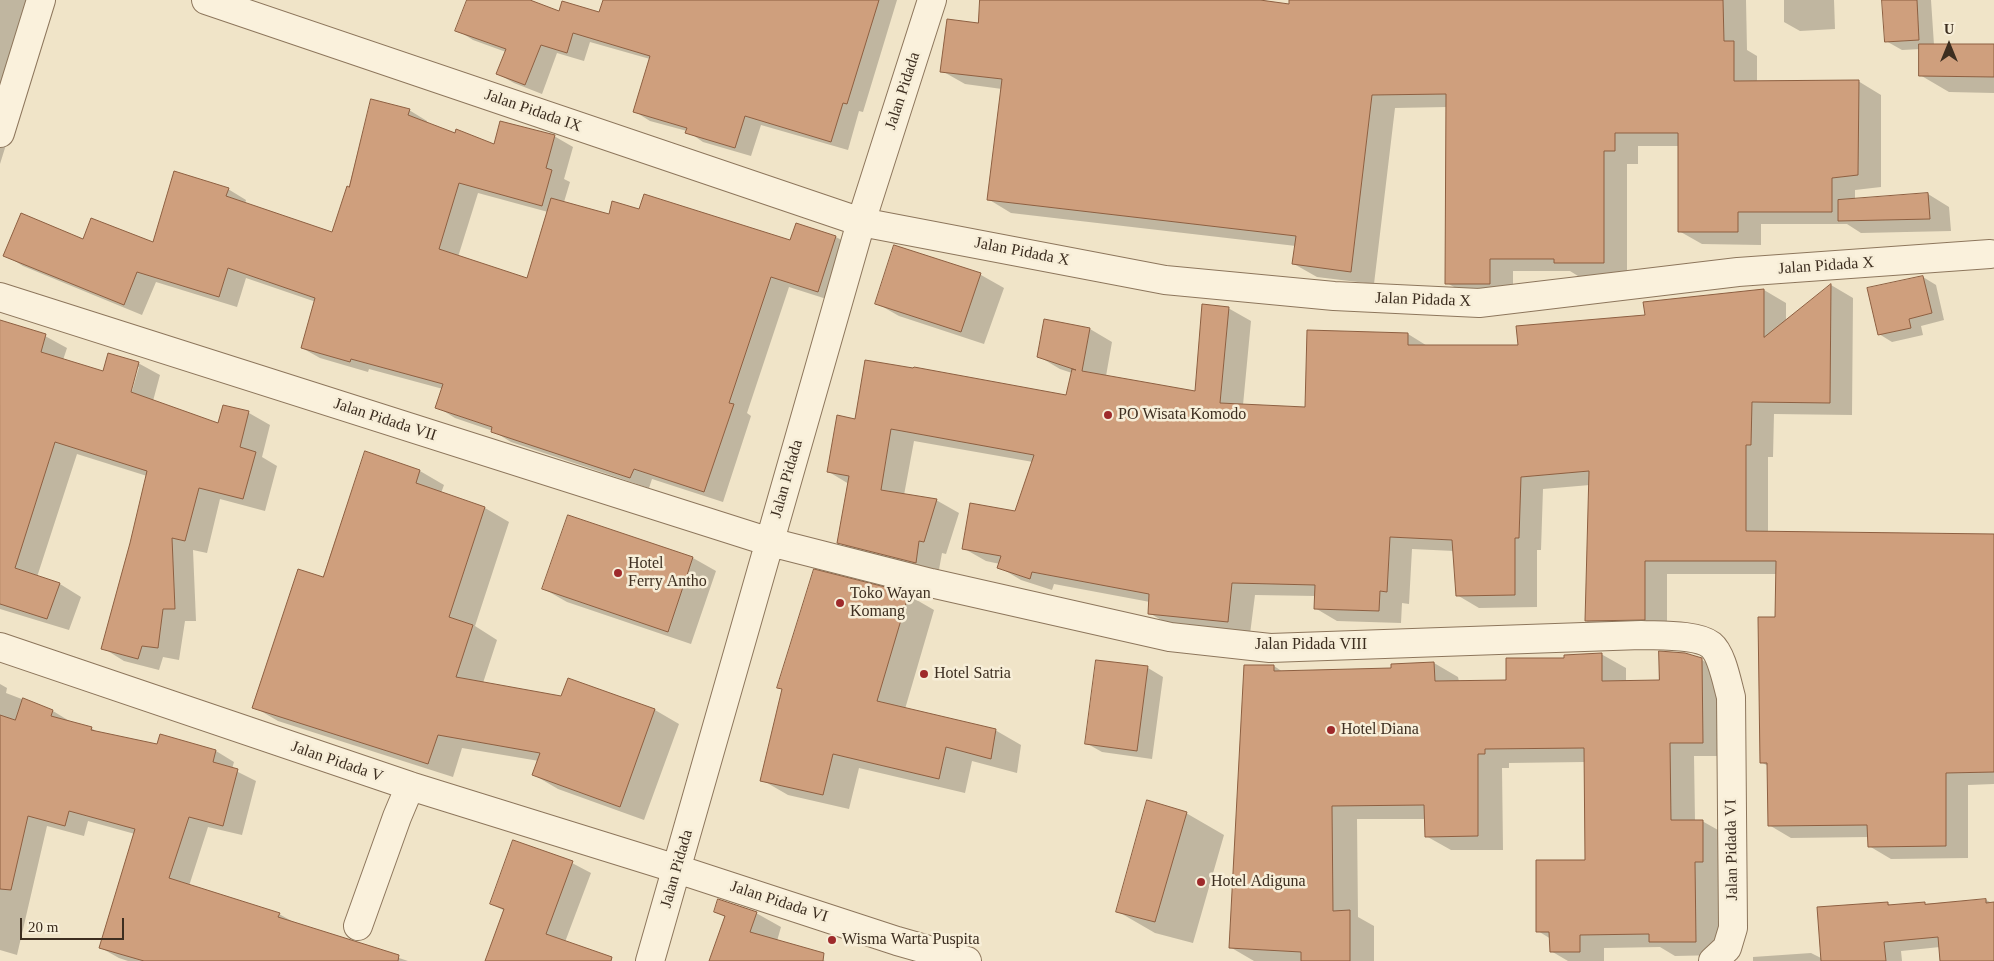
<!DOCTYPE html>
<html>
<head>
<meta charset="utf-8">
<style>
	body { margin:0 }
	#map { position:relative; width:1994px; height:961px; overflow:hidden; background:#f0e4c8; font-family:Georgia,serif }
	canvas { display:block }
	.north { position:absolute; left:1924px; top:20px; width:50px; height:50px; -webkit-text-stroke:4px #f7eed8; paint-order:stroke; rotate:0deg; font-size:14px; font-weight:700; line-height:20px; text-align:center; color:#3d2e20 }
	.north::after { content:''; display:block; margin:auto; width:18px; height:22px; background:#3d2e20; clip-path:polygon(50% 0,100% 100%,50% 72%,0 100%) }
	.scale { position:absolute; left:20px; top:918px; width:104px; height:22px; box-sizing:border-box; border:2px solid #3d2e20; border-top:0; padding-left:6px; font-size:15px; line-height:18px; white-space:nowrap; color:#3d2e20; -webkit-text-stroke:4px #f7eed8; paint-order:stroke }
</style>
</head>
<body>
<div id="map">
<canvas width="1994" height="961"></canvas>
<div class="north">U</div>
<div class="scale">20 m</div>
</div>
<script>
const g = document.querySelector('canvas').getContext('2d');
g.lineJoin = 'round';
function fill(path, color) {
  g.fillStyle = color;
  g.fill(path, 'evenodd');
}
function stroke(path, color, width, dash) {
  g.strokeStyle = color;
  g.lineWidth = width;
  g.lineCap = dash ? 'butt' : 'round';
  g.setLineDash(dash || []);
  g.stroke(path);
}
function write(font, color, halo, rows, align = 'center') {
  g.font = font + ' Georgia,serif';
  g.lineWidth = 5;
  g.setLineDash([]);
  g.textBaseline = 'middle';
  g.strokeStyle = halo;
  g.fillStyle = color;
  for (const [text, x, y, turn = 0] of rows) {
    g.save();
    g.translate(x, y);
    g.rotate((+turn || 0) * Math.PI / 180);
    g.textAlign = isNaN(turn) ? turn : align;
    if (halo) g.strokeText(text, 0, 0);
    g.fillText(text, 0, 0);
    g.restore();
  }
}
fill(new Path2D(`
	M 0,0 L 51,0 L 0,164 Z
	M 468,0 L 526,0 L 560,12 L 600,14 L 748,0 L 897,0 L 863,112 L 859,111 L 848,150 L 761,125 L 751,156 L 703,142 L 687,131 L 650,121 L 634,111 L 650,59 L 590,42 L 584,61 L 557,53 L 542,94 L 514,83 L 498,74 L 506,52 L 473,40 L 457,30 Z
	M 982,0 L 1249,0 L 1291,5 L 1291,0 L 1746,0 L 1747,50 L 1757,56 L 1757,82 L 1858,81 L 1881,95 L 1881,187 L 1855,190 L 1855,200 L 1928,194 L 1949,207 L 1951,231 L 1861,233 L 1847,224 L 1761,224 L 1761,245 L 1702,244 L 1679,231 L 1679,146 L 1638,146 L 1638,164 L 1627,164 L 1627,276 L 1578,276 L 1570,271 L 1513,271 L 1513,296 L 1470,296 L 1447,283 L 1447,107 L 1395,108 L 1374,284 L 1317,277 L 1294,264 L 1296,246 L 1011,213 L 988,199 L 1002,89 L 965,84 L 942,71 L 979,24 Z
	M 1784,0 L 1834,0 L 1835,29 L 1800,31 L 1784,22 Z
	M 1883,0 L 1931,0 L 1934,45 L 1994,46 L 1994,93 L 1949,92 L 1920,75 L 1921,49 L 1902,50 L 1886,41 Z
	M 409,110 L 427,121 L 427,124 L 455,135 L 495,145 L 554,136 L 573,147 L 564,179 L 570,182 L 564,202 L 610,215 L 640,210 L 791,242 L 796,224 L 836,237 L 854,247 L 836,302 L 789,287 L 747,413 L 751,416 L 723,502 L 652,479 L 649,488 L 511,442 L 493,431 L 455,418 L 437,407 L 443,389 L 369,369 L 368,372 L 320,358 L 302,348 L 316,302 L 246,278 L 237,307 L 156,282 L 142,315 L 23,266 L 5,255 L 84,240 L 153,244 L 228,189 L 246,200 L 245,204 L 332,233 L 350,189 ZM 478,193 L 548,212 L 528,280 L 458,257 Z
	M 895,246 L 981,275 L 1004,288 L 984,344 L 899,316 L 876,303 Z
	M 1923,277 L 1936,285 L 1944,320 L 1921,326 L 1923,335 L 1892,342 L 1879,334 Z
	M 1831,285 L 1853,298 L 1852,415 L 1774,414 L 1773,457 L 1768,457 L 1768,532 L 1994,535 L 1994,784 L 1968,785 L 1968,858 L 1891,859 L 1869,846 L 1869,837 L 1791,838 L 1769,825 L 1768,766 L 1761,762 L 1776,618 L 1777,574 L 1667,574 L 1667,632 L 1609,633 L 1586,621 L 1590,485 L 1543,489 L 1541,550 L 1537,550 L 1537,607 L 1479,608 L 1457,595 L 1454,551 L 1412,549 L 1409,604 L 1402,603 L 1401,623 L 1337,621 L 1315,608 L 1316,596 L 1255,595 L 1250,634 L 1172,626 L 1149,613 L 1150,602 L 1054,584 L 1052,590 L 1021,580 L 999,567 L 1000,564 L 986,561 L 963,548 L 1016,513 L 1033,462 L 914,441 L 904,495 L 936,500 L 959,513 L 946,554 L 942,553 L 938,575 L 861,555 L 839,542 L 849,484 L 829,472 L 856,420 L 1066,396 L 1072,373 L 1060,369 L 1038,356 L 1090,329 L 1112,342 L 1106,376 L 1196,392 L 1228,308 L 1251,321 L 1243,405 L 1306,408 L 1408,334 L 1429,347 L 1519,347 L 1764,290 L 1786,303 L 1786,321 Z
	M 0,321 L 45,336 L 67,348 L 63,360 L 104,372 L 138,363 L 160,375 L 153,401 L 219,424 L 249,413 L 270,425 L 262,457 L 277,466 L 265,511 L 220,499 L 207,553 L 193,550 L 196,621 L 185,621 L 179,660 L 163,657 L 159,670 L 124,661 L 103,648 L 131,544 L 147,476 L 77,454 L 37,577 L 60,584 L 81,597 L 69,630 L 0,609 ZM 136,367 L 139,367 L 130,398 L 128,398 Z
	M 366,453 L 420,471 L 444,485 L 441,493 L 485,508 L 509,522 L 475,626 L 497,640 L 483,683 L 562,697 L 569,679 L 655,710 L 679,724 L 644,820 L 558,789 L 534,775 L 539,761 L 462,748 L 453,777 L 278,721 L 254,707 L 324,579 Z
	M 569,516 L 693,558 L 716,571 L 691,644 L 567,602 L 544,589 Z
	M 908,595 L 934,610 L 905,709 L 995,730 L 1021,745 L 1017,773 L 972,761 L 965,793 L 859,768 L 849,809 L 788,795 L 762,780 L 783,690 L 779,687 Z
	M 1601,654 L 1626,668 L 1626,682 L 1660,681 L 1702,660 L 1726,674 L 1727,756 L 1694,756 L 1695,821 L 1702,821 L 1727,835 L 1720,955 L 1675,956 L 1660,947 L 1604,948 L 1604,961 L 1568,961 L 1551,951 L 1551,939 L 1538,931 L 1586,861 L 1585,762 L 1509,763 L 1509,768 L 1502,768 L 1503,850 L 1451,850 L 1426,836 L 1426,819 L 1357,819 L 1358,917 L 1374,926 L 1374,961 L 1254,961 L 1230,947 L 1274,666 L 1283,672 L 1392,669 L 1434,663 L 1458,677 L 1459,682 L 1507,681 L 1565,659 Z
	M 1148,668 L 1163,677 L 1152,759 L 1102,752 L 1086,743 Z
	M 0,684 L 7,688 L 6,693 L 53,711 L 71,722 L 91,728 L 101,734 L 158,745 L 216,751 L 234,762 L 232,769 L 256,781 L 242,835 L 208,827 L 189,886 L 279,914 L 297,924 L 408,961 L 128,961 L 119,958 L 101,948 L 135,834 L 88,821 L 84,836 L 47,826 L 17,955 L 0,950 Z
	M 1186,813 L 1224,835 L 1193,943 L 1155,933 L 1117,911 Z
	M 572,863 L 591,873 L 565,942 L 606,961 L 486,961 L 505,911 L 491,904 Z
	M 1986,900 L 1994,904 L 1994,961 L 1941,961 L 1940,947 L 1901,951 L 1902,961 L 1753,961 L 1753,957 L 1811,953 L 1823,959 L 1887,903 L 1892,906 L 1927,905 Z
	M 715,912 L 756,913 L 781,927 L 777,941 L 803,949 L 825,961 L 711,961 L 725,917 Z`), '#0003');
const building = new Path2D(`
	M 467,0 L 530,0 L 559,11 L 562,1 L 599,12 L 603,0 L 879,0 L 847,104 L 843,103 L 831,142 L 745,116 L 735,148 L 685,133 L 687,128 L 633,112 L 650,56 L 573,33 L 567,53 L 541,45 L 525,85 L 496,74 L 506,49 L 455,31 Z
	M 980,0 L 1260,0 L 1289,4 L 1289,0 L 1723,0 L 1724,41 L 1734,41 L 1734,81 L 1859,80 L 1858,175 L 1832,178 L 1832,212 L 1738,212 L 1738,232 L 1678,232 L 1678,133 L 1615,133 L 1615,151 L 1604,151 L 1604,263 L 1554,263 L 1554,259 L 1490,259 L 1490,284 L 1445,284 L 1446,94 L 1372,95 L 1351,272 L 1292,264 L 1296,236 L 987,200 L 1002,79 L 940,72 L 947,19 L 978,23 Z
	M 1882,0 L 1917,0 L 1919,40 L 1885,42 Z
	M 1919,44 L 1994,44 L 1994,77 L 1919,76 Z
	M 371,99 L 410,109 L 408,115 L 455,133 L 456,129 L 494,144 L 500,121 L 555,135 L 546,168 L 552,170 L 542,206 L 459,183 L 439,249 L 527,278 L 551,198 L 609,214 L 612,201 L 639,209 L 644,194 L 790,240 L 796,223 L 836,236 L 818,292 L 771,277 L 729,403 L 734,404 L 704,492 L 634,469 L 630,478 L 491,432 L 492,427 L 435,408 L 443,384 L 351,359 L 350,362 L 301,348 L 315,298 L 228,268 L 219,297 L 137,272 L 124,305 L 3,256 L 21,213 L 83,239 L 91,218 L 153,242 L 174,171 L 229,188 L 226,196 L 332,232 L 347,186 L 349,187 Z
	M 1928,193 L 1930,219 L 1838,221 L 1838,200 Z
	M 894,245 L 981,273 L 961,332 L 875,304 Z
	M 1923,276 L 1932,313 L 1909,319 L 1911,328 L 1878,335 L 1867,288 Z
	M 1831,284 L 1830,403 L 1752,402 L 1751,445 L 1746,445 L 1746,531 L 1994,534 L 1994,772 L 1946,773 L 1946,846 L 1868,847 L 1867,825 L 1768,826 L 1767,763 L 1760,763 L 1758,617 L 1775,617 L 1776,561 L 1645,561 L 1645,620 L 1585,621 L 1589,471 L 1521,477 L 1519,538 L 1515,538 L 1515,595 L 1456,596 L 1452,540 L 1390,537 L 1387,592 L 1380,591 L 1379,611 L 1314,609 L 1315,585 L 1232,583 L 1228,622 L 1148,614 L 1149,594 L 1032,572 L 1030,579 L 997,568 L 1001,556 L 962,549 L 970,503 L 1015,511 L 1034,455 L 891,429 L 881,490 L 937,499 L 924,542 L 919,541 L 916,563 L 837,543 L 849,476 L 827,472 L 837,415 L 855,419 L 865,360 L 913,368 L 914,367 L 1066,395 L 1072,369 L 1076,370 L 1037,357 L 1044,319 L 1090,328 L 1082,371 L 1195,391 L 1202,304 L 1229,307 L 1220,403 L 1305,407 L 1307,330 L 1408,333 L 1408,345 L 1518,345 L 1516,326 L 1645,315 L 1643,302 L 1764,289 L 1764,337 Z
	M 0,320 L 46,334 L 41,352 L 103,371 L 108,353 L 139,362 L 131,392 L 218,423 L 223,405 L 249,411 L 240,447 L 256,452 L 243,499 L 199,488 L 185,541 L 172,538 L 175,609 L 163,609 L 158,648 L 142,646 L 138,659 L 101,649 L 130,543 L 147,471 L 55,442 L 15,568 L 60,583 L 47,619 L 0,604 Z
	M 365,451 L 420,470 L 416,483 L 485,507 L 449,617 L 473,625 L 456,677 L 561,696 L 568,678 L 655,709 L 620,807 L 532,775 L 540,753 L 438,735 L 428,764 L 252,708 L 298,569 L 323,577 Z
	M 568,515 L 693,557 L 668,632 L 542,589 Z
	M 814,569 L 909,593 L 877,701 L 996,729 L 991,759 L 946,747 L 939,779 L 833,754 L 823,795 L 760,781 L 782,689 L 777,688 Z
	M 1659,651 L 1685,653 L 1702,658 L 1703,743 L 1670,743 L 1671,820 L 1703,820 L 1703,862 L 1695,862 L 1696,942 L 1649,942 L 1649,934 L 1580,935 L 1580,952 L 1550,952 L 1549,932 L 1536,932 L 1536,860 L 1585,860 L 1584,748 L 1485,749 L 1485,754 L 1478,754 L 1478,836 L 1425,837 L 1424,805 L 1332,806 L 1333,911 L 1350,910 L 1350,961 L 1301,961 L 1301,952 L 1229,948 L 1244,665 L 1274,665 L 1274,671 L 1391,668 L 1391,664 L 1434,662 L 1435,681 L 1506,680 L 1506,658 L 1564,658 L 1564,655 L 1602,653 L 1602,681 L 1659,680 Z
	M 1096,660 L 1148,666 L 1137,751 L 1085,744 Z
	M 23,698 L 53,710 L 51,716 L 92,727 L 91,730 L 157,744 L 160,734 L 216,750 L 213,762 L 238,769 L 223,826 L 189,817 L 169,878 L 280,913 L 278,917 L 399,955 L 398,961 L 144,961 L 99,948 L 135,829 L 69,811 L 65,826 L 28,816 L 11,890 L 0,889 L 0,715 L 15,720 Z
	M 1147,800 L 1187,812 L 1155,922 L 1116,912 Z
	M 513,840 L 573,861 L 546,934 L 612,957 L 611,961 L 485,961 L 504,909 L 490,904 Z
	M 718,899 L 757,912 L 750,932 L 824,953 L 823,961 L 709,961 L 725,916 L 714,912 Z
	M 1986,899 L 1986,903 L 1994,902 L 1994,961 L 1940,961 L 1938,937 L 1884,942 L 1886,961 L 1821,961 L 1817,907 L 1888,902 L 1888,905 L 1925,902 L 1925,904 Z`);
fill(building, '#cf9f7d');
stroke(building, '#8d5f41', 1);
const street = new Path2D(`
	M 206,0 L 861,222 L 1165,280 L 1334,296 L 1479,303 L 1738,272 L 1990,254
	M 0,133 L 41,0
	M 0,297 L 770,542 L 931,583 L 1170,637 L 1270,648 L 1641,635 C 1659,636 1697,634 1711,645 C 1722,654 1727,683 1731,697 L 1733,928 L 1727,948 L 1713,961
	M 0,647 L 410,786 L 677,869 L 897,941 L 967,961
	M 358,926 L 397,817 L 410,786
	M 650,961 L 861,222 L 932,0`);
stroke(street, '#8d765c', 30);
stroke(street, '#faf1dc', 28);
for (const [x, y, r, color] of [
	[1108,415,5,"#9e2a2b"],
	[618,573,5,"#9e2a2b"],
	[840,603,5,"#9e2a2b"],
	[924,674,5,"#9e2a2b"],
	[1331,730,5,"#9e2a2b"],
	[1201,882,5,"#9e2a2b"],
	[832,940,5,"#9e2a2b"]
]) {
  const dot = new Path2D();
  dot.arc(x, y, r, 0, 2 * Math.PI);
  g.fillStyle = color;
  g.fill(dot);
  stroke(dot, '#f7eed8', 2);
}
write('16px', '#3d2e20', '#f7eed8', [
	["Jalan Pidada",903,91,-72],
	["Jalan Pidada IX",533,111,19],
	["Jalan Pidada X",1022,252,11],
	["Jalan Pidada X",1826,266,-4],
	["Jalan Pidada X",1423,300,2],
	["Jalan Pidada VII",385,420,18],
	["Jalan Pidada",787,479,-74],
	["Jalan Pidada VIII",1311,645],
	["Jalan Pidada V",337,762,19],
	["Jalan Pidada VI",1732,850,-91],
	["Jalan Pidada",677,869,-74],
	["Jalan Pidada VI",779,902,18]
]);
write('16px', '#3d2e20', '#f7eed8', [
	["PO Wisata Komodo",1118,415],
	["Hotel",628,564],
	["Ferry Antho",628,582],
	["Toko Wayan",850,594],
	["Komang",850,612],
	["Hotel Satria",934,674],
	["Hotel Diana",1341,730],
	["Hotel Adiguna",1211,882],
	["Wisma Warta Puspita",842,940]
], 'left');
</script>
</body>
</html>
